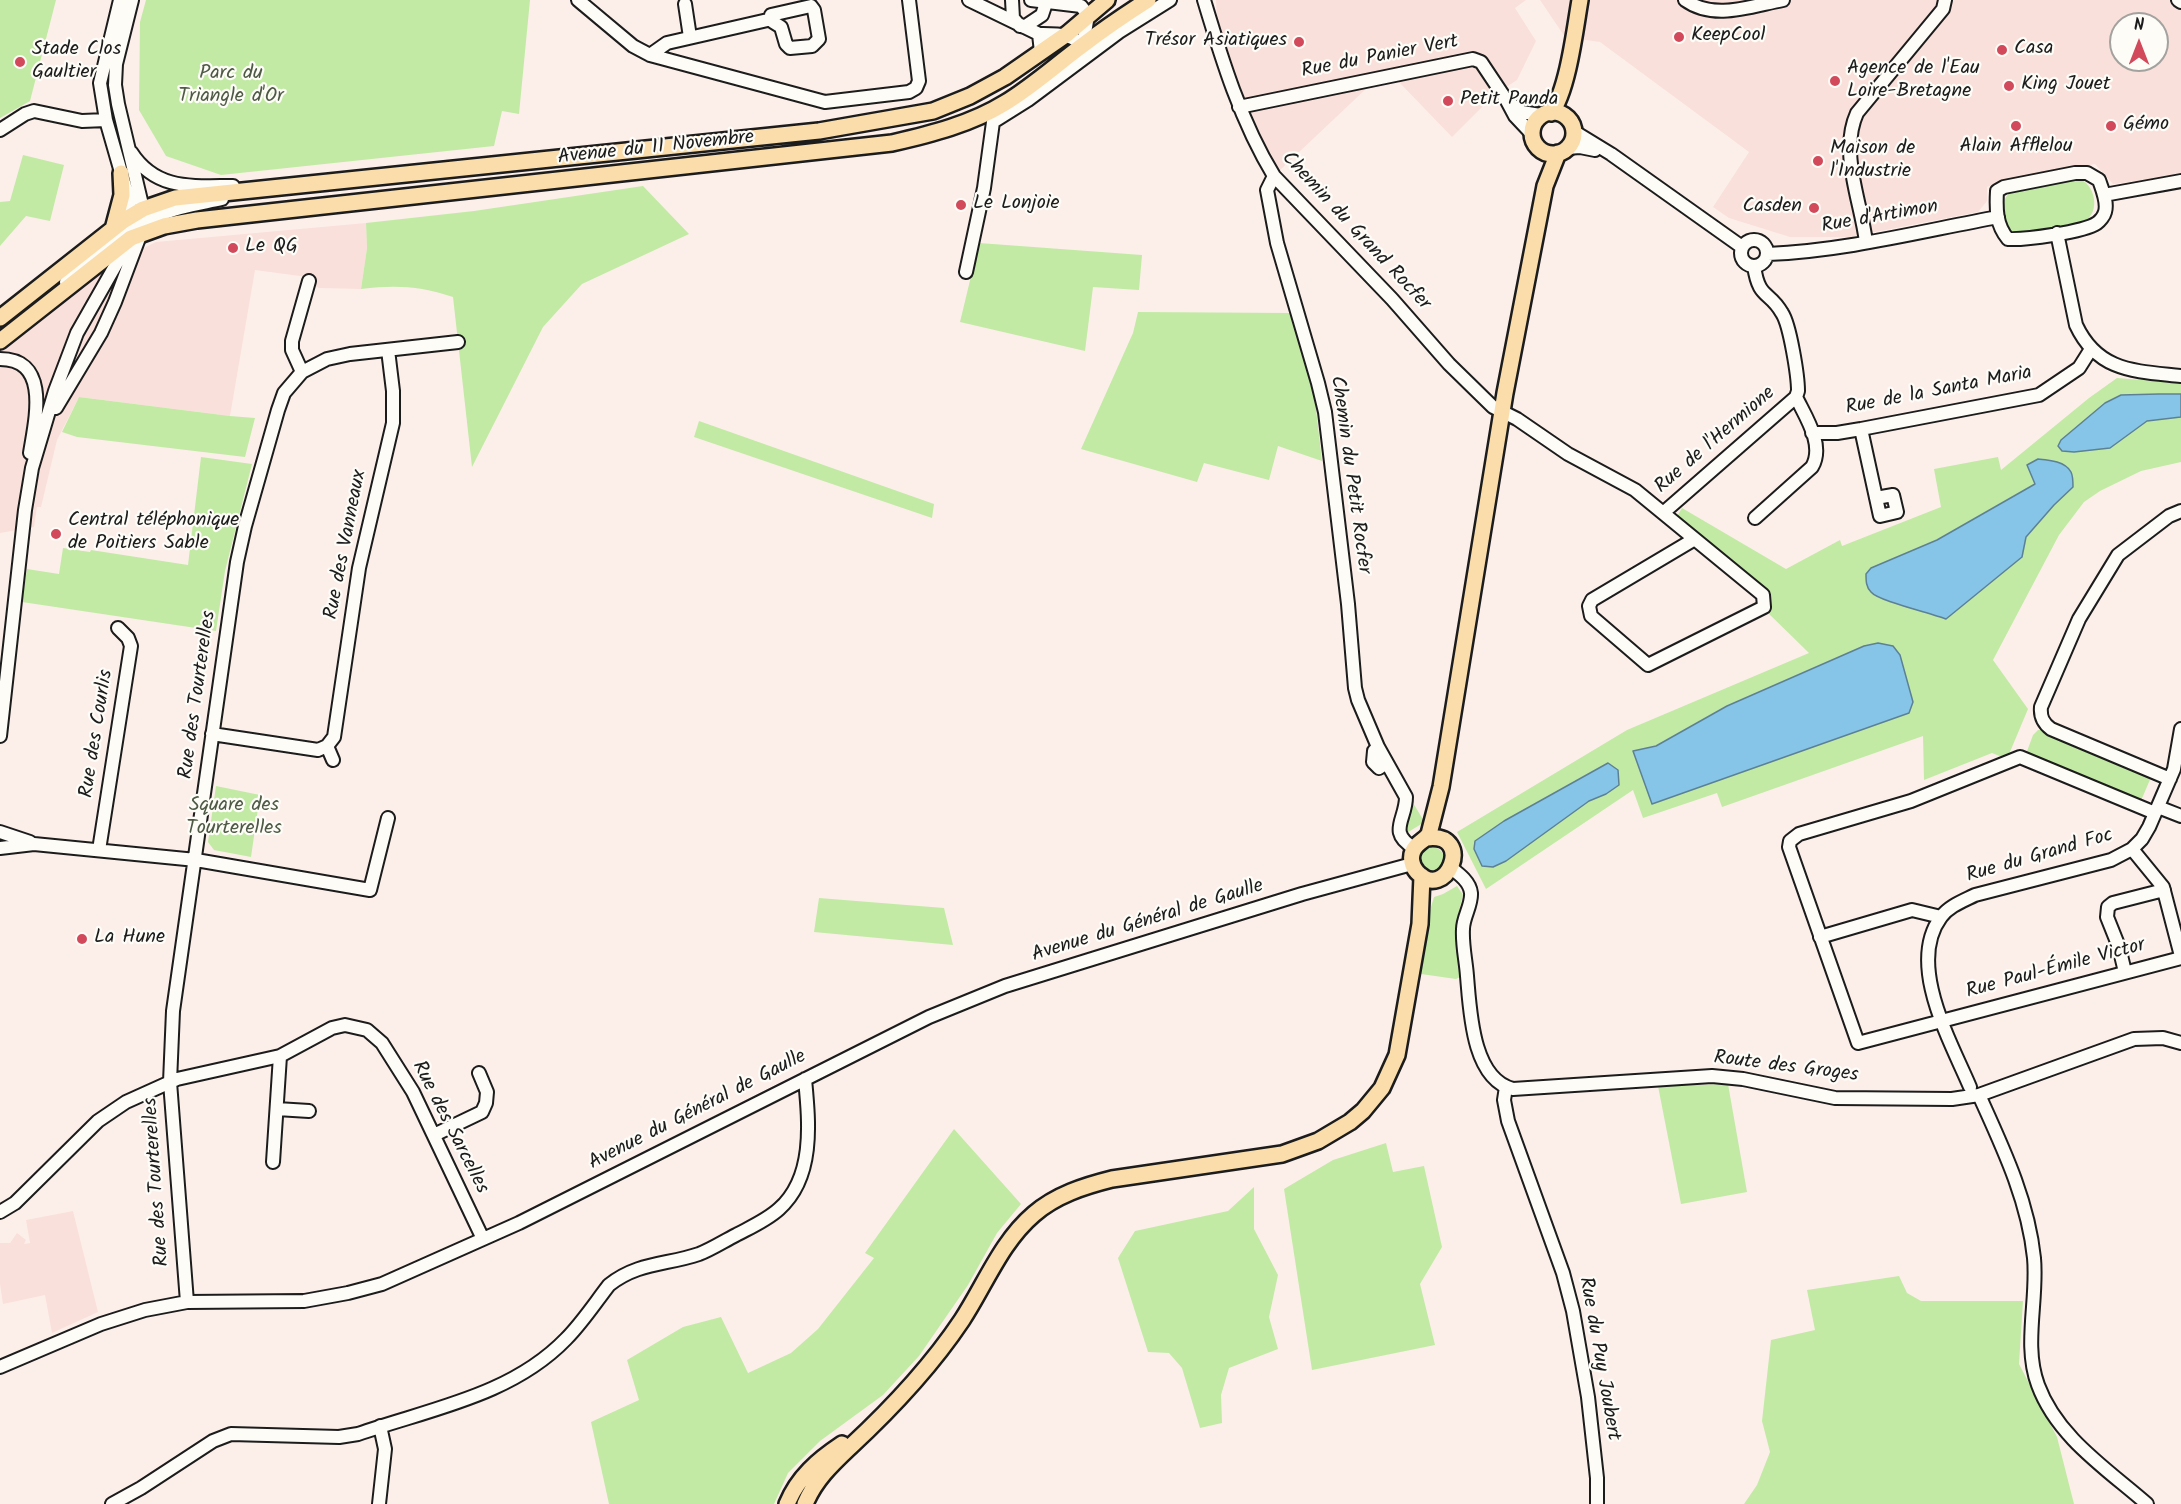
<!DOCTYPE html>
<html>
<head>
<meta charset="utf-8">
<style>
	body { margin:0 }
	#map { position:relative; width:2181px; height:1504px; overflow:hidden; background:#fcefea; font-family:Kalam,sans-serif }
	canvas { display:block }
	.north { position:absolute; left:2109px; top:12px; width:60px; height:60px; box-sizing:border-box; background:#fdfcf7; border:2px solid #a3a29f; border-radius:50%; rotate:0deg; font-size:16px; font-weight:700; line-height:24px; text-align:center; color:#1c1c1c }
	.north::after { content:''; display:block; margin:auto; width:21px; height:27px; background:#d1495b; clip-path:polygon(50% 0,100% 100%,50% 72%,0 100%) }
</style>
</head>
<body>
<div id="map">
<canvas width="2181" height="1504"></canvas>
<div class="north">N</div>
</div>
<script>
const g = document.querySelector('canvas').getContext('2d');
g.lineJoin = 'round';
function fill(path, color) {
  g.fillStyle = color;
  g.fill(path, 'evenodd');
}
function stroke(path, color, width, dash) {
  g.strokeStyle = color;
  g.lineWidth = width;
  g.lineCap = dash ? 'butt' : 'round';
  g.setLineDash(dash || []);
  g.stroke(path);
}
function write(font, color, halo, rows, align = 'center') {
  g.font = font + ' Kalam,sans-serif';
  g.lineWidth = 4.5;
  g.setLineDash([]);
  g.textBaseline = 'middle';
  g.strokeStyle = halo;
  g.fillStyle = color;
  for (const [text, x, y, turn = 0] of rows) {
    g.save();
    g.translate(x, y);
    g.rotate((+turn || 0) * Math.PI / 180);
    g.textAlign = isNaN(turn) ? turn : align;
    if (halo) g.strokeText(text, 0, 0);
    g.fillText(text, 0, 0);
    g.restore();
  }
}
fill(new Path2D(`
	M 1216,0 L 1526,0 L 1515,8 L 1536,41 L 1517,80 L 1494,95 L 1452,137 L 1397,80 L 1368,87 L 1279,171 L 1260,145 L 1217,21 Z
	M 1540,0 L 2181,0 L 2181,173 L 2146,180 L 2113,184 L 2095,164 L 1994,184 L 1987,187 L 1987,201 L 1978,212 L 1849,237 L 1790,237 L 1729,218 L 1713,207 L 1749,152 L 1600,42 L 1565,37 ZM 2121,24 L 2157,24 L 2157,60 L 2121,60 Z
	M 366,223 L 367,248 L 361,289 L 319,288 L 314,285 L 315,278 L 255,270 L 230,416 L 79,397 L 57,440 L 41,507 L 37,507 L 34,527 L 0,533 L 0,353 L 111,264 L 156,242 Z
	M 73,1211 L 98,1312 L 52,1333 L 45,1295 L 3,1304 L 0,1284 L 0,1243 L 10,1243 L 17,1233 L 26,1240 L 24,1244 L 30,1243 L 26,1220 Z`), '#fae0da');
fill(new Path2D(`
	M 0,0 L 56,0 L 30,101 L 0,118 Z
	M 146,0 L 530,0 L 519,114 L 502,111 L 494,146 L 221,175 L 166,156 L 139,110 L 140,22 Z
	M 23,155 L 64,165 L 50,221 L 26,216 L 0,246 L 0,202 L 10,201 Z
	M 2078,178 C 2095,184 2101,211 2085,221 L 2021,235 L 2008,230 C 2004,215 1998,201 2012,191 Z
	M 643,186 L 689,234 L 582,284 L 543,327 L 472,467 L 453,297 C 419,286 396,285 361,289 L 367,248 L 366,223 L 474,211 Z
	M 979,243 L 1142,255 L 1139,290 L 1093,287 L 1085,351 L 960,322 Z
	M 1138,312 L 1292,313 L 1314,392 L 1322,461 L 1278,446 L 1269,480 L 1204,463 L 1197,482 L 1081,449 L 1133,333 Z
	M 2117,378 L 2181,383 L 2181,462 L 2141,471 L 2100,491 L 2084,502 L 2059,535 L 1993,660 L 2028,709 L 2007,759 L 1992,753 L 1924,780 L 1923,736 L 1722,807 L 1717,793 L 1643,818 L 1633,790 L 1486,889 L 1457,832 L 1627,730 L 1809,653 L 1765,610 L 1767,603 L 1676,518 L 1682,508 L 1786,569 L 1840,540 L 1842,546 L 1941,507 L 1934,469 L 1998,457 L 2001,470 L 2089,398 Z
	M 79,397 L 230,416 L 255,418 L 245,457 L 77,437 L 62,432 Z
	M 699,421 L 934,504 L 932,518 L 694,437 Z
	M 201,457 L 252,464 L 225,571 L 216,631 L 22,602 L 27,569 L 59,574 L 63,548 L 90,552 L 91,550 L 188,565 Z
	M 2038,730 L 2044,730 L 2152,775 L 2140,803 L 2026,754 L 2033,735 Z
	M 216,786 L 260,795 L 251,857 L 214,850 L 208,842 Z
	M 1410,798 L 1424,821 L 1423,823 L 1405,834 L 1404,822 Z
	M1420 859a12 12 0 1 1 24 0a12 12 0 1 1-24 0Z
	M 1457,886 L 1463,895 L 1456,923 L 1460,977 L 1456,979 L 1421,974 L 1418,970 L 1425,927 L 1434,897 L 1443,894 Z
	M 819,898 L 944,908 L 953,945 L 814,932 Z
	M 1728,1084 L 1747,1192 L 1681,1204 L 1658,1086 Z
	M 954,1129 L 1021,1204 L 997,1233 L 968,1285 L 919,1356 L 883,1395 L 820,1441 L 788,1473 L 774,1504 L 609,1504 L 591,1422 L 639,1400 L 627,1360 L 683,1327 L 721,1317 L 748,1373 L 791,1353 L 818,1329 L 874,1258 L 865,1253 Z
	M 1386,1143 L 1393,1172 L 1424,1166 L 1442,1247 L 1420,1284 L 1435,1345 L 1312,1370 L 1284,1189 L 1333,1160 Z
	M 1254,1187 L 1254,1229 L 1278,1275 L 1269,1317 L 1278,1349 L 1229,1368 L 1221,1395 L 1222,1423 L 1200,1428 L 1182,1368 L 1169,1353 L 1148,1352 L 1118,1258 L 1135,1231 L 1228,1211 Z
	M 1899,1276 L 1907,1293 L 1921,1301 L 2023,1301 L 2019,1364 L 2057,1437 L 2074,1504 L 1744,1504 L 1757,1485 L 1770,1452 L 1762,1421 L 1771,1340 L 1815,1330 L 1807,1290 Z`), '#c2eaa5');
const water = new Path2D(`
	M 2159,394 L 2181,394 L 2181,417 L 2147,421 L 2110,448 L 2074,452 L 2062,451 L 2058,446 L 2061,440 L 2105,403 L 2121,395 Z
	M 2038,459 C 2048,460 2065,461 2071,472 C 2073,476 2073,483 2073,487 L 2054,505 L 2026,537 L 2022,557 L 1946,619 C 1931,613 1878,601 1871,592 C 1866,587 1866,581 1866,574 L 1871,568 L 1937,540 L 2035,484 L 2027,465 Z
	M 1878,643 L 1893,646 L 1900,655 L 1913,702 L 1909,713 L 1652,804 L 1633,751 L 1656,746 L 1727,706 L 1864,646 Z
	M 1608,763 L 1618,770 L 1619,785 L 1606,794 L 1589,801 L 1506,861 L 1493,867 L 1482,866 L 1474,849 L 1475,841 L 1504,821 Z`);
fill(water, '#86c5e7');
stroke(water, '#5c8196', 1.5);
const minor = new Path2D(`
	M 120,0 L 100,83 L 106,120 L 129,200 L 132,222
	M 578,0 L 633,46 L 650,55 L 825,102 L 909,92 L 916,88 L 919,81 L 909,0
	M 969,0 L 1039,34 L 1041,52
	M 1012,0 L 1013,18 L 1020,26
	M 1031,0 L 1081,6 L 1088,15 L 1083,45
	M 1204,0 C 1222,60 1241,122 1274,176 L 1392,299 L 1449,364 L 1493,407 L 1517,419 L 1568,454 L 1635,490 L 1763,595 L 1764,607 L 1648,665 L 1591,616 L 1589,606 L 1592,600 L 1693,540
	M 1685,0 C 1714,21 1751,6 1783,0
	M 2178,0 L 2181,2
	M 685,4 L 690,37
	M 1024,27 L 1042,15 L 1047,0
	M 1039,34 C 1059,34 1073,33 1087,50
	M 650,55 L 667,43 L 772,19 L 771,15 L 811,6 L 814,10 L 819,39 L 812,46 L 790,48 L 786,44 L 781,27 L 773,22 L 772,19
	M 1239,107 L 1473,59 L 1481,62 L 1507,101
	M 0,130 L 25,114 L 34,111 L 82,121 L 106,120
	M 1575,132 L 1611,154 L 1742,247
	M 1531,133 L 1515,116 L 1507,101 L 1522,112 L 1540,115
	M 1567,148 L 1580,147 L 1595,150
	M 131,152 C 156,191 193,186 233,186
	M 2075,173 L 2087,173 L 2099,180 C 2102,189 2108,202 2105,212 C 2104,216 2100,221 2097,223 C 2084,232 2025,240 2008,239 C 1996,225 1996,209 1997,191 L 2004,187 Z
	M 1274,176 L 1267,190 L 1277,243 L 1318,383 L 1325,412 L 1348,604 L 1355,688 L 1358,700 L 1378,747
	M 2104,195 L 2181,181
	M 2057,233 L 2076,325 C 2098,372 2135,371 2181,376
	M1741 253a13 13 0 1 1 26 0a13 13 0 1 1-26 0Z
	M 1866,242 C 1861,201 1839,153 1857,113 L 1943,9 L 1945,0
	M 1768,254 C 1845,251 1922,231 1998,217
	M 966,272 L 984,188 L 993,122 L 1028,100 L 1119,32 L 1170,0
	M 66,282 C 88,259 117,243 137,218
	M 0,359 C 51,359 35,421 30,453
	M 302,372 L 292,350 L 292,341 L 309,281
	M 56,408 L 101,333 L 115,302 L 141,233 L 143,209 L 118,104 L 115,85 L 116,64 L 132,0
	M 1861,429 L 1880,516 L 1897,512 L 1893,495 L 1876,498
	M 1812,433 L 1837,433 L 1861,429 L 2039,395 L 2079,368 L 2091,349
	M 1663,513 L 1796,397 L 1798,391 C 1798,376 1790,325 1782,313 C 1769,290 1759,300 1754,266
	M 1755,518 L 1812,467 C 1825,445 1805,416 1796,397
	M 212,734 L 318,750 L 327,746 L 333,760
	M 0,736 L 25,510 L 32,468 L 55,391 L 77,333 L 131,238 C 150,209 191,206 222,199
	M 327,746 L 334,737 L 359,568 L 393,423 L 393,391 L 388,350
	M 1386,763 L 1379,768 L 1373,762 L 1374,751 L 1378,747 L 1406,797 C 1406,820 1387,832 1414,848
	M 2170,779 L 2051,729 C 2043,723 2040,717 2041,707 L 2079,619 L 2118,555 L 2169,516 L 2181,511
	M 2158,807 L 2181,816
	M 2155,813 L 2020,757 L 1911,801 L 1799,834 L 1790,841 L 1789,847 L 1858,1043 L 2181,958
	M 0,832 L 30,842
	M 0,848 L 34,844 L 196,860 L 370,890 L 388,818
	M 2132,849 L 2163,887 L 2181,956
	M 99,850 L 131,646 L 128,638 L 118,628
	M 1451,868 C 1459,874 1470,882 1471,893 C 1472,905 1463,917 1463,929 C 1462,945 1466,961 1467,976 C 1470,1010 1472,1079 1513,1089 L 1712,1076 L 1743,1079 L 1835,1098 L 1952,1099 L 1979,1095 L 2134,1039 L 2163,1038 L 2181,1043
	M 1820,937 L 1912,910 L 1941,917
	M 2125,972 L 2119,947 L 2107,917 L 2108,907 L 2113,903 L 2164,890
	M 1506,1087 L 1504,1100 L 1508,1121 L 1563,1273 L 1573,1311 L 1588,1397 L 1597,1478 L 1597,1504
	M 1970,1087 C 1951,1042 1906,964 1941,917 C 1949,906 1963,901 1975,895 L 2111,860 L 2132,849 L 2142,839 L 2149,827 L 2174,769 L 2181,729
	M 1979,1095 C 2003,1148 2028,1200 2034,1258 C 2038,1300 2023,1345 2038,1385 C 2057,1437 2107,1469 2147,1504
	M 277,1109 L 309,1111
	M 434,1135 L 482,1112 L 486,1103 L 487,1092 L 479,1073
	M 273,1162 L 280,1056
	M 0,1212 L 15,1203 L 98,1121 L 126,1102 L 177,1079 L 280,1056 L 332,1028 L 345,1025 L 367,1030 L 382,1043 L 413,1092 L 483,1239
	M 187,1302 L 170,1082 L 173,1011 L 237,562 L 245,526 L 278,410 L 284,393 L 302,372 L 327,359 L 350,354 L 458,342
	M 0,1367 L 101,1324 L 145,1310 L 187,1302 L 304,1301 L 348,1293 L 382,1284 L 519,1223 L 929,1017 L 1005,986 L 1302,894 L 1412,864
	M 112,1504 L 141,1488 L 213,1441 L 231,1434 L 339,1437 L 358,1434 C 429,1409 511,1396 566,1339 C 582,1323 595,1303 609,1285 C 638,1262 667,1265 699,1254 C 712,1249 724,1241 736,1235 C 751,1227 767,1220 779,1209 C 815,1177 809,1122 805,1079
	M 379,1504 L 385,1449 L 380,1426`);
const major = new Path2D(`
	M1532 133a21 21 0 1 1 42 0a21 21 0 1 1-42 0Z
	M 1551,113 C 1568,90 1575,29 1580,0
	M 113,229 L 122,195 L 121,173
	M 0,318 L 123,221 L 143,209 L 175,198 L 819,131 L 933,111 L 970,96 L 1005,77 L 1067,34 L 1107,0
	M 0,341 L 131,238 L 164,226 L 197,220 L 892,143 C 931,134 971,124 1005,103 C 1033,86 1057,64 1083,45 C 1104,29 1126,14 1148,0
	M 1427,838 C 1476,832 1446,904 1417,872 C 1412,866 1410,858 1413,851 C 1417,842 1425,841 1429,834 L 1441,787 L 1505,393 L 1545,186 L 1558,153
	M 787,1504 C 798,1477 818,1460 842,1444
	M 805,1504 C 815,1480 831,1465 850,1447 C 892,1408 930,1368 962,1320 C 985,1285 1001,1242 1034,1214 C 1056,1195 1084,1186 1112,1179 L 1282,1154 L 1318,1141 L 1350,1122 L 1363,1111 L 1382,1088 L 1397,1055 L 1420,924 L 1422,876`);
stroke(minor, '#1c1c1c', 16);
stroke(major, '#1c1c1c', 20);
stroke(minor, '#fdfcf7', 12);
stroke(major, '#faddab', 15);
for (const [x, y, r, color] of [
	[1679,37,6,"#d1495b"],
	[1299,42,6,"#d1495b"],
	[2002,50,6,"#d1495b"],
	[20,62,6,"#d1495b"],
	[1835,81,6,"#d1495b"],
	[2009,86,6,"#d1495b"],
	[1448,101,6,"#d1495b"],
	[2016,126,6,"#d1495b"],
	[2111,126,6,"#d1495b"],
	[1818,161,6,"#d1495b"],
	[961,205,6,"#d1495b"],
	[1814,208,6,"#d1495b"],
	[233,248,6,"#d1495b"],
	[56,534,6,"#d1495b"],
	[82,939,6,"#d1495b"]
]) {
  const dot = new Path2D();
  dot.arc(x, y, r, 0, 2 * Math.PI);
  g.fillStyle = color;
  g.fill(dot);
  stroke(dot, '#fdfcf7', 2);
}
write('20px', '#1c1c1c', '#fdfcf7', [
	["KeepCool",1691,37],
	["Trésor Asiatiques",1287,42,"right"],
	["Casa",2014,50],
	["Stade Clos",32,51],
	["Gaultier",32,74],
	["Agence de l'Eau",1847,70],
	["Loire-Bretagne",1847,93],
	["King Jouet",2021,86],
	["Petit Panda",1460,101],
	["Gémo",2123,126],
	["Alain Afflelou",2016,148,"center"],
	["Maison de",1830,150],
	["l'Industrie",1830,173],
	["Le Lonjoie",973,205],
	["Casden",1802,208,"right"],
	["Le QG",245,248],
	["Central téléphonique",68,522],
	["de Poitiers Sable",68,545],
	["La Hune",94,939]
], 'left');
write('20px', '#1c1c1c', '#fdfcf7', [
	["Rue du Panier Vert",1380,58,-11],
	["Avenue du 11 Novembre",656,149,-6],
	["Rue d'Artimon",1880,218,-10],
	["Chemin du Grand Rocfer",1355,232,47],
	["Rue de la Santa Maria",1939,392,-11],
	["Rue de l'Hermione",1716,441,-41],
	["Chemin du Petit Rocfer",1349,475,82],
	["Rue des Vanneaux",347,545,-79],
	["Rue des Tourterelles",199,695,-82],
	["Rue des Courlis",98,734,-81],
	["Rue du Grand Foc",2040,857,-16],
	["Avenue du Général de Gaulle",1148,922,-17],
	["Rue Paul-Émile Victor",2056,970,-15],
	["Route des Groges",1786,1068,7],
	["Avenue du Général de Gaulle",698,1111,-27],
	["Rue des Sarcelles",449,1128,63],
	["Rue des Tourterelles",158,1182,-94],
	["Rue du Puy Joubert",1598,1359,80]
]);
write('20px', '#4e5a45', '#fdfcf7', [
	["Parc du",231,75],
	["Triangle d'Or",231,98],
	["Square des",234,807],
	["Tourterelles",234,830]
]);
</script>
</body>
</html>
